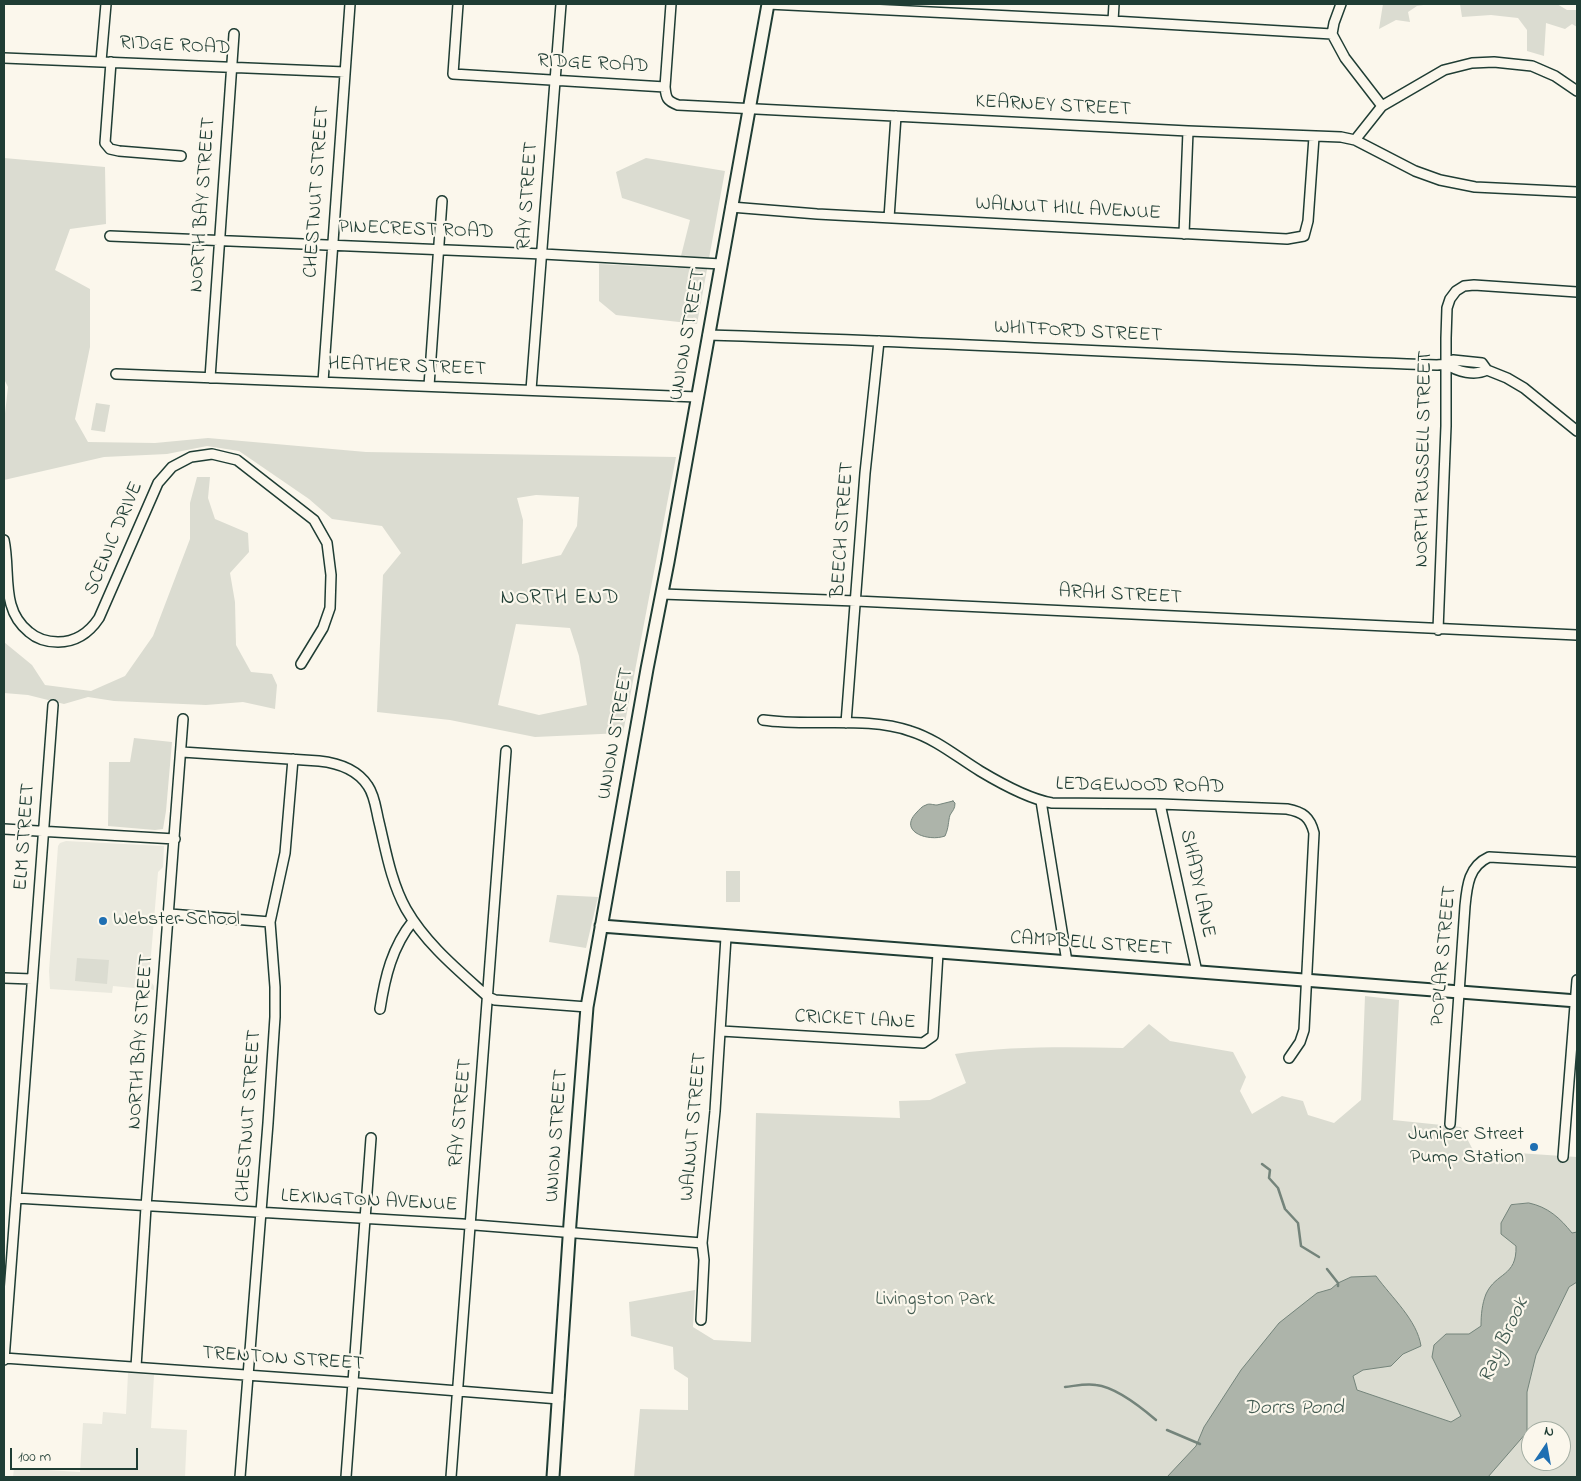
<!DOCTYPE html>
<html>
<head>
<meta charset="utf-8">
<style>
	body { margin:0 }
	#map { position:relative; width:1581px; height:1481px; overflow:hidden; background:#fbf7ec; font-family:"Indie Flower",sans-serif }
	canvas { display:block }
	.frame { position:absolute; inset:0; border:5px solid #1f3d34; pointer-events:none }
	.north { position:absolute; left:1521px; top:1421px; width:50px; height:50px; box-sizing:border-box; background:#fbf7ec; border:1px solid #a3ada2; border-radius:50%; rotate:12deg; font-size:14px; font-weight:700; line-height:20px; text-align:center; color:#1f3d34 }
	.north::after { content:''; display:block; margin:auto; width:18px; height:22px; background:#1f6fb2; clip-path:polygon(50% 0,100% 100%,50% 72%,0 100%) }
	.scale { position:absolute; left:10px; top:1448px; width:128px; height:22px; box-sizing:border-box; border:2px solid #1f3d34; border-top:0; padding-left:6px; font-size:15px; line-height:18px; white-space:nowrap; color:#1f3d34; -webkit-text-stroke:4px #fbf7ec; paint-order:stroke }
</style>
</head>
<body>
<div id="map">
<canvas width="1581" height="1481"></canvas>
<div class="frame"></div>
<div class="north">N</div>
<div class="scale">100 m</div>
</div>
<script>
const g = document.querySelector('canvas').getContext('2d');
g.lineJoin = 'round';
function fill(path, color) {
  g.fillStyle = color;
  g.fill(path, 'evenodd');
}
function stroke(path, color, width, dash) {
  g.strokeStyle = color;
  g.lineWidth = width;
  g.lineCap = dash ? 'butt' : 'round';
  g.setLineDash(dash || []);
  g.stroke(path);
}
function write(font, color, halo, rows, align = 'center') {
  g.font = font + ' "Indie Flower",sans-serif';
  g.lineWidth = 4.5;
  g.setLineDash([]);
  g.textBaseline = 'middle';
  g.strokeStyle = halo;
  g.fillStyle = color;
  for (const [text, x, y, turn = 0] of rows) {
    g.save();
    g.translate(x, y);
    g.rotate((+turn || 0) * Math.PI / 180);
    g.textAlign = isNaN(turn) ? turn : align;
    if (halo) g.strokeText(text, 0, 0);
    g.fillText(text, 0, 0);
    g.restore();
  }
}
fill(new Path2D(`
	M 66,841 L 164,846 L 163,867 L 158,872 L 149,979 L 154,986 L 154,990 L 113,986 L 112,993 L 50,989 L 49,971 L 58,846 L 60,843 Z
	M 128,1373 L 154,1375 L 151,1428 L 187,1430 L 185,1477 L 13,1477 L 14,1468 L 80,1472 L 83,1423 L 102,1424 L 103,1412 L 126,1414 Z`), '#eae9de');
fill(new Path2D(`
	M 1383,4 L 1430,4 L 1417,6 L 1408,12 L 1410,22 L 1396,20 L 1379,29 Z
	M 1460,4 L 1557,4 L 1567,10 L 1577,10 L 1577,27 L 1572,24 L 1565,29 L 1546,23 L 1544,56 L 1527,51 L 1527,30 L 1518,18 L 1491,15 L 1462,17 Z
	M 4,158 L 105,167 L 106,224 L 70,229 L 55,270 L 90,289 L 90,347 L 75,419 L 88,442 L 155,443 L 208,438 L 366,452 L 676,457 L 623,733 L 535,737 L 450,720 L 377,712 L 383,575 L 401,553 L 382,526 L 332,519 L 309,499 L 239,451 L 207,446 L 167,454 L 104,457 L 4,480 L 4,422 L 8,387 L 4,379 ZM 536,495 L 579,497 L 577,526 L 561,555 L 522,564 L 523,520 L 517,498 ZM 516,624 L 570,628 L 579,656 L 587,705 L 539,715 L 498,705 Z
	M 646,158 L 725,171 L 697,324 L 616,315 L 599,301 L 599,264 L 678,268 L 690,220 L 622,198 L 616,172 Z
	M 96,403 L 110,405 L 105,432 L 91,430 Z
	M 197,477 L 210,477 L 208,498 L 215,519 L 248,533 L 249,552 L 230,573 L 235,602 L 236,645 L 251,672 L 272,674 L 277,685 L 275,709 L 243,702 L 206,705 L 114,701 L 88,697 L 64,704 L 28,695 L 4,693 L 4,642 L 32,665 L 45,685 L 91,691 L 125,676 L 153,636 L 190,539 L 190,503 Z
	M 134,738 L 172,742 L 166,811 L 163,829 L 155,830 L 108,826 L 109,762 L 130,762 Z
	M 726,871 L 740,871 L 740,902 L 726,902 Z
	M 557,895 L 598,897 L 586,948 L 549,942 Z
	M 77,958 L 109,960 L 107,984 L 75,981 Z
	M 1365,996 L 1399,1000 L 1393,1120 L 1461,1127 L 1473,1150 L 1577,1157 L 1577,1477 L 634,1477 L 640,1409 L 688,1410 L 688,1378 L 674,1369 L 673,1347 L 631,1336 L 629,1302 L 695,1290 L 693,1327 L 714,1340 L 751,1342 L 756,1113 L 900,1118 L 899,1101 L 930,1100 L 966,1083 L 955,1054 C 1010,1046 1067,1047 1123,1048 L 1149,1024 L 1170,1041 L 1233,1052 L 1246,1077 L 1240,1091 L 1252,1114 L 1282,1096 L 1303,1101 L 1308,1115 L 1334,1123 L 1361,1100 ZM 1531,1431 L 1561,1431 L 1561,1461 L 1531,1461 Z`), '#dbdcd1');
const water = new Path2D(`
	M 953,801 L 955,803 C 955,809 953,810 950,815 C 948,822 949,827 945,836 C 929,842 897,832 917,812 C 919,810 922,806 926,805 C 929,803 933,805 937,805 C 942,804 948,802 953,801 Z
	M 1529,1203 C 1548,1207 1560,1218 1572,1233 L 1577,1232 L 1577,1282 L 1569,1287 L 1536,1355 L 1527,1392 L 1527,1432 L 1488,1477 L 1167,1477 L 1196,1446 L 1204,1427 L 1241,1370 L 1279,1323 L 1317,1293 L 1331,1289 L 1338,1283 L 1351,1277 L 1376,1276 C 1392,1298 1417,1320 1421,1346 L 1403,1354 L 1391,1366 L 1363,1370 L 1353,1376 L 1357,1390 L 1451,1422 L 1461,1416 L 1432,1357 L 1434,1345 L 1446,1334 L 1469,1334 L 1481,1326 C 1481,1315 1482,1304 1486,1294 C 1496,1272 1517,1277 1516,1246 L 1501,1234 L 1501,1223 L 1511,1205 Z`);
fill(water, '#adb4aa');
stroke(water, '#74847b', 1);
stroke(new Path2D(`
	M 1262,1164 L 1270,1170 L 1269,1178 L 1278,1188 L 1285,1209 L 1298,1223 L 1301,1246 L 1319,1257
	M 1327,1269 L 1338,1283 L 1338,1286
	M 1065,1387 C 1075,1386 1086,1383 1096,1385 C 1115,1387 1142,1408 1156,1420
	M 1167,1430 L 1200,1444`), '#74847b', 2.5);
const minor = new Path2D(`
	M 458,4 L 453,74 L 665,87 C 666,98 667,101 678,105 L 1188,131 L 1341,137 L 1355,140 L 1415,171 L 1440,180 L 1475,187 L 1577,192
	M 768,4 L 1113,21 L 1332,34
	M 1113,21 L 1114,4
	M 1332,34 L 1345,58 L 1382,106
	M 1332,34 L 1334,23 L 1341,4
	M 4,58 L 345,72
	M 101,61 L 106,4
	M 111,62 L 105,143 L 110,149 L 119,151 L 181,156
	M 665,87 L 671,4
	M 1355,140 L 1382,106 L 1444,70 L 1472,63 L 1494,62 L 1532,66 L 1555,76 L 1577,91
	M 731,207 L 817,214 L 1287,239 L 1304,236 L 1308,221 L 1314,137
	M 889,218 L 896,116
	M 1184,234 L 1188,131
	M 110,236 L 543,254 L 721,264
	M 708,335 C 951,342 1194,357 1437,365 L 1447,364 L 1453,360 L 1482,363 L 1487,370 L 1507,378 L 1524,388 L 1577,431
	M 1447,364 C 1457,372 1475,376 1487,370
	M 116,374 L 697,397
	M 210,378 L 234,34
	M 323,382 L 350,4
	M 429,386 L 442,201
	M 531,390 L 561,4
	M 4,540 C 11,573 0,609 29,632 C 37,639 47,642 58,642 C 76,642 89,633 99,618 L 158,483 L 172,467 L 191,457 L 212,454 L 237,460 L 314,520 L 327,543 L 331,575 L 330,608 L 323,628 L 301,664
	M 662,594 L 856,601 L 1577,635
	M 1438,630 L 1446,426 L 1446,338 L 1447,308 L 1450,299 L 1456,291 L 1464,286 L 1474,285 L 1577,292
	M 763,720 C 810,727 867,716 910,731 C 936,739 957,757 980,771 C 1000,783 1029,799 1052,803 L 1160,804 L 1287,809 C 1303,812 1310,817 1314,833 L 1304,1030 L 1300,1042 L 1289,1058
	M 846,723 L 865,473 L 879,341
	M 182,752 L 319,761 C 338,763 357,769 368,786 C 375,796 376,810 379,822 C 386,851 391,882 406,909 C 426,944 458,970 488,997 L 495,1000 L 587,1007
	M 1041,801 L 1067,962
	M 1160,804 L 1197,972
	M 4,829 L 175,839
	M 170,914 L 270,922
	M 4,978 L 32,979
	M 380,1009 C 385,977 392,947 413,921
	M 721,1031 L 923,1043 L 933,1036 L 938,953
	M 1450,1124 L 1465,906 C 1467,885 1469,866 1489,857 L 1577,862
	M 1563,1157 L 1577,980
	M 16,1198 L 462,1224 L 702,1243
	M 701,1320 L 704,1260 L 702,1243 L 715,1111 L 726,937
	M 4,1358 L 345,1382 L 559,1399
	M 4,1360 L 53,705
	M 136,1367 L 146,1207 L 183,719
	M 240,1477 L 268,1123 L 275,1017 L 275,987 L 270,922 L 285,853 L 293,759
	M 346,1477 L 371,1138
	M 451,1477 L 506,751`);
const tertiary = new Path2D(`
	M 601,926 L 1577,1001
	M 553,1477 L 570,1223 L 587,1007 L 647,669 L 668,562 L 768,4`);
stroke(minor, '#1f3d34', 12);
stroke(tertiary, '#1f3d34', 15);
stroke(minor, '#fbf7ec', 9);
stroke(tertiary, '#fbf7ec', 11);
for (const [x, y, r, color] of [
	[103,921,5,"#1f6fb2"],
	[1534,1147,5,"#1f6fb2"]
]) {
  const dot = new Path2D();
  dot.arc(x, y, r, 0, 2 * Math.PI);
  g.fillStyle = color;
  g.fill(dot);
  stroke(dot, '#fbf7ec', 2);
}
write('20px', '#1f3d34', '#fbf7ec', [
	["RIDGE ROAD",175,47,3],
	["RIDGE ROAD",593,65,3],
	["KEARNEY STREET",1053,107,3],
	["CHESTNUT STREET",318,192,-86],
	["RAY STREET",529,196,-86],
	["NORTH BAY STREET",204,205,-86],
	["WALNUT HILL AVENUE",1068,210,3],
	["PINECREST ROAD",416,231,2],
	["WHITFORD STREET",1078,333,3],
	["UNION STREET",689,335,-80],
	["HEATHER STREET",407,368,2],
	["NORTH RUSSELL STREET",1425,459,-89],
	["BEECH STREET",844,530,-86],
	["SCENIC DRIVE",115,539,-67],
	["ARAH STREET",1120,596,3],
	["UNION STREET",617,734,-80],
	["LEDGEWOOD ROAD",1140,787,1],
	["ELM STREET",26,837,-86],
	["SHADY LANE",1196,884,78],
	["CAMPBELL STREET",1091,945,4],
	["POPLAR STREET",1445,956,-85],
	["CRICKET LANE",855,1021,3],
	["NORTH BAY STREET",142,1042,-86],
	["RAY STREET",462,1113,-85],
	["CHESTNUT STREET",250,1116,-86],
	["WALNUT STREET",695,1127,-85],
	["UNION STREET",558,1136,-86],
	["LEXINGTON AVENUE",369,1202,3],
	["TRENTON STREET",283,1360,4]
]);
write('20px', '#1f3d34', '#fbf7ec', [
	["Webster School",113,921],
	["Juniper Street",1524,1136,"right"],
	["Pump Station",1524,1159,"right"]
], 'left');
write('20px', '#455d53', '#fbf7ec', [
	["Livingston Park",935,1301]
]);
g.letterSpacing = '1px';
write('21px', '#1f3d34', '#fbf7ec', [
	["NORTH END",560,600]
]);
g.letterSpacing = '0px';
write('italic 21px', '#425b52', '#fbf7ec', [
	["Ray Brook",1505,1341,-65],
	["Dorrs Pond",1294,1410]
]);
</script>
</body>
</html>
